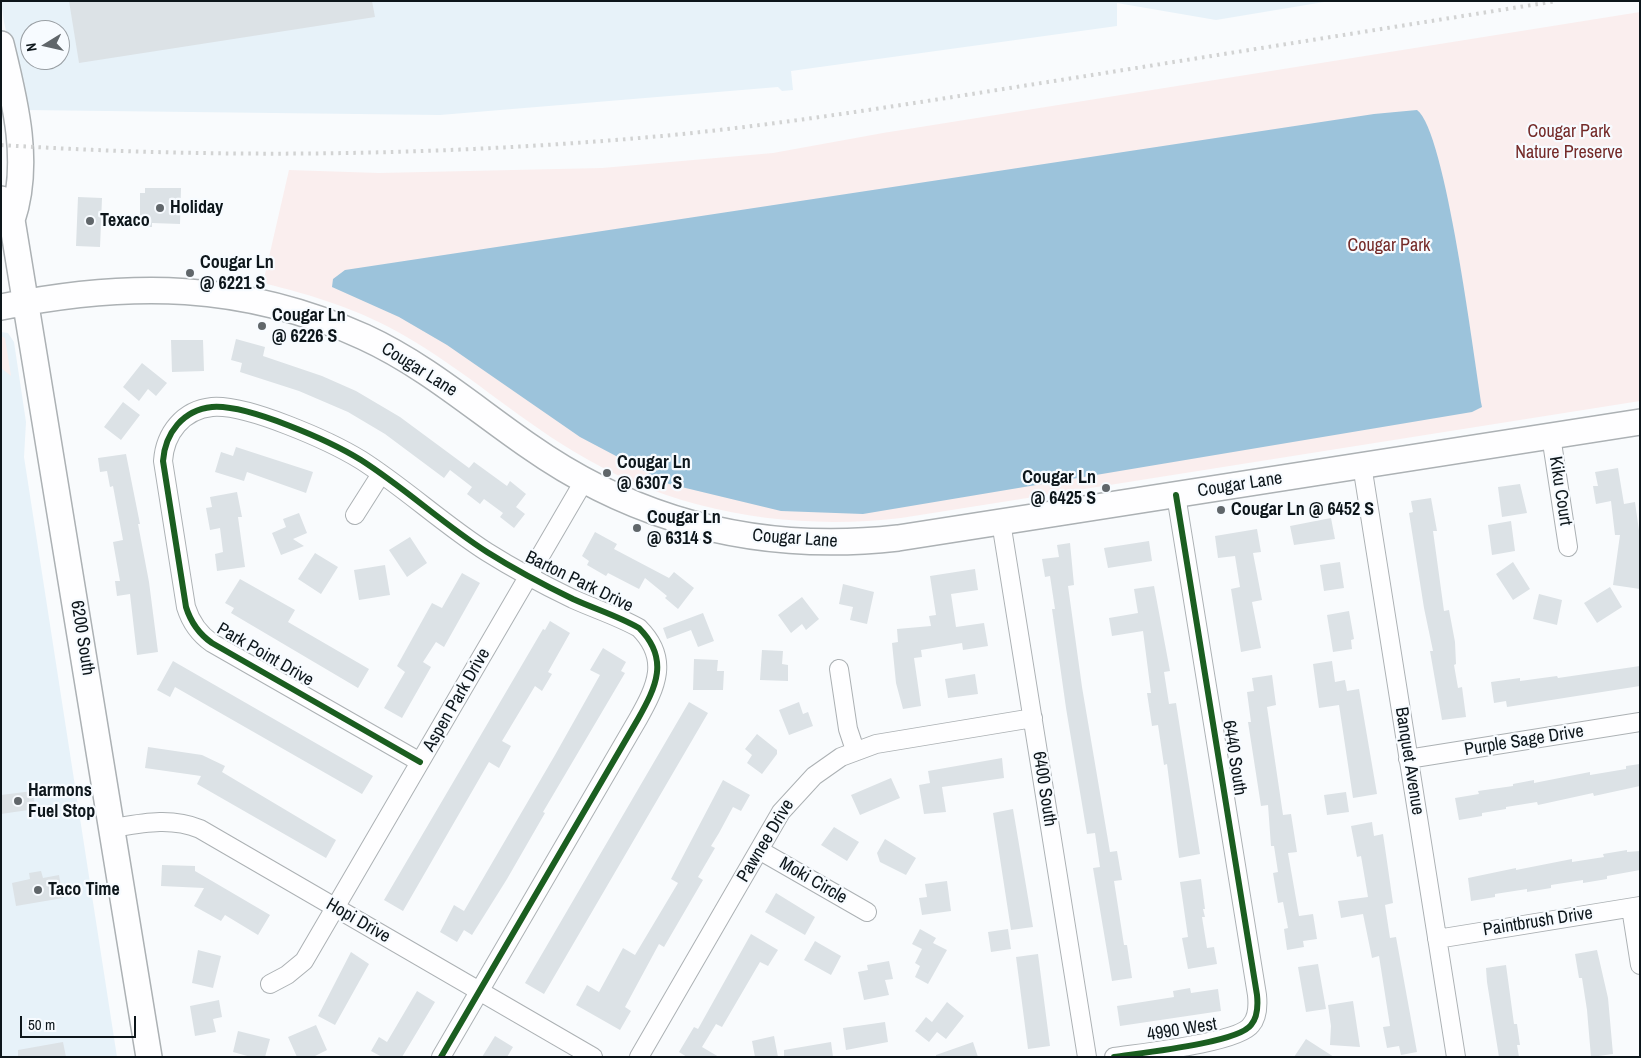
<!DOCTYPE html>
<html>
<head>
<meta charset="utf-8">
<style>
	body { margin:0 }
	#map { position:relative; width:1641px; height:1058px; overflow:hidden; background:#f9fbfd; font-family:"Archivo Narrow",sans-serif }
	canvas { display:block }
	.frame { position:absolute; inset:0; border:2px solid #0d161b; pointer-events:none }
	.north { position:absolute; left:20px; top:20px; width:50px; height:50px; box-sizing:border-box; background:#f7fbff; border:1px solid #999fa4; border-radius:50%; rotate:261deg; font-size:14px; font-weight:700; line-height:20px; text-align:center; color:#0d161b }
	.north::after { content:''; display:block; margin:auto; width:18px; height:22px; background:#60666a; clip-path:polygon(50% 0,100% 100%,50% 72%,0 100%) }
	.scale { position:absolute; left:20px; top:1016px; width:116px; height:22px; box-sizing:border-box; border:2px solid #0d161b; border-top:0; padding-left:6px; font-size:15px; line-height:18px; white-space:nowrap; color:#0d161b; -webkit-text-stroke:4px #f7fbff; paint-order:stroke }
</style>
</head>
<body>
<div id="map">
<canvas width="1641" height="1058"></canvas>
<div class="frame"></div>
<div class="north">N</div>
<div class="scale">50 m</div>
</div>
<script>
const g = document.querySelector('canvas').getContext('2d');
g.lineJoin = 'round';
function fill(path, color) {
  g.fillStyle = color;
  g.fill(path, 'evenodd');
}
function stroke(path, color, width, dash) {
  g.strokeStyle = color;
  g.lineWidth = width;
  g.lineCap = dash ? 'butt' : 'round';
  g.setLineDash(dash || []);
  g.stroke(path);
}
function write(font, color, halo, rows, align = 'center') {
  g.font = font + ' "Archivo Narrow",sans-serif';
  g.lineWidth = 4.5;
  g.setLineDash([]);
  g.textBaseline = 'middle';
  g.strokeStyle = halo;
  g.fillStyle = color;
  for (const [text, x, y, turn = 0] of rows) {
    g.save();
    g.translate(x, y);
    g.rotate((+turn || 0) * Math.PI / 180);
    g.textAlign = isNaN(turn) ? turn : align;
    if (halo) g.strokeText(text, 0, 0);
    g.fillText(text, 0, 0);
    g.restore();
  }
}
fill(new Path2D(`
	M 1,1 L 1330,1 L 1216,20 L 1117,3 L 1117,26 L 791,71 L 793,90 L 782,91 L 778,87 L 440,115 L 24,110 L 4,22 ZM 30,30 L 60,30 L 60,60 L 30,60 Z
	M 1,332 L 8,333 L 14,342 L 26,422 L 24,457 L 117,1057 L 1,1057 Z`), '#e7f2f9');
fill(new Path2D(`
	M 1640,12 L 1640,401 L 901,518 C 787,531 672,512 573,451 C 515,416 464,370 405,336 C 361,310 312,295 263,283 L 289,170 L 379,173 L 602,168 L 773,153 L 883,133 Z
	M 1,336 L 5,338 L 11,376 L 1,368 Z`), '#faeeee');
fill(new Path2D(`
	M 1417,110 C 1446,131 1474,359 1482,407 L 1472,412 L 863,514 L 781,511 L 669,484 L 580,437 L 447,345 L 399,317 L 332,287 L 333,279 L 345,270 L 1374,114 Z`), '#9cc3db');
fill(new Path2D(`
	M 69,1 L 372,1 L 375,17 L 79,63 Z
	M 145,188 L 181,188 L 180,224 L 152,223 L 152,227 L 140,227 L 140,193 L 145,193 Z
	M 78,197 L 102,198 L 100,247 L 76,246 Z
	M 236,339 L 265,347 L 263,356 L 322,376 L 356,391 L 400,417 L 469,468 L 474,462 L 507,486 L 510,481 L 526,494 L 516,507 L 525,514 L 514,528 L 500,517 L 503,513 L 484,499 L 480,504 L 467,494 L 472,487 L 450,470 L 444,478 L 385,434 L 348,412 L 299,391 L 240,372 L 242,363 L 231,360 Z
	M 171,340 L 203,340 L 204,371 L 172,372 Z
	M 142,363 L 167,383 L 156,396 L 148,389 L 139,401 L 123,387 Z
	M 123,402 L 140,415 L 121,440 L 104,427 Z
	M 236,447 L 313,472 L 306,493 L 247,472 L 244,481 L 215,472 L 221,452 L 233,456 Z
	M 126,454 L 140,524 L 138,524 L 149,582 L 158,652 L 137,655 L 130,594 L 117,596 L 115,581 L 120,581 L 113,542 L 123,540 L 113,486 L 110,487 L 107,471 L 100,472 L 98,458 Z
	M 1618,468 L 1624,504 L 1635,502 L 1640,538 L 1640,589 L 1613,585 L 1620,535 L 1615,535 L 1611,501 L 1596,504 L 1593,486 L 1598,486 L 1595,472 Z
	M 1520,484 L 1527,513 L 1502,517 L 1498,487 Z
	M 237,492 L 242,517 L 238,517 L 245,567 L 217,571 L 215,554 L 223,552 L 220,528 L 210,530 L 206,508 L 212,507 L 210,497 Z
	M 1431,498 L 1437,531 L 1433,531 L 1444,611 L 1449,610 L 1455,642 L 1456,664 L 1454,665 L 1458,688 L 1462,687 L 1466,717 L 1442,720 L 1430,651 L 1433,651 L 1424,608 L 1409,513 L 1413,512 L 1411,501 Z
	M 299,513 L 307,533 L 293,539 L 304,546 L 281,555 L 272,533 L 286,527 L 283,519 Z
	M 1331,518 L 1335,539 L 1294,545 L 1290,526 Z
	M 1511,521 L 1515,551 L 1492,555 L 1488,525 Z
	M 1257,529 L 1261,552 L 1253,553 L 1262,600 L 1252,602 L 1261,648 L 1241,652 L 1231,589 L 1240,587 L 1235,556 L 1218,558 L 1215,536 Z
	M 595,532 L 617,544 L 614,549 L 669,578 L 674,572 L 694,588 L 678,609 L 665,598 L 667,596 L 645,578 L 639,589 L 608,573 L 606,576 L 587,565 L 589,561 L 582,556 Z
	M 410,537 L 427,563 L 407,577 L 389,550 Z
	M 1149,541 L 1152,561 L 1108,568 L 1104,548 Z
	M 1070,543 L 1074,585 L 1068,586 L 1082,687 L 1110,852 L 1117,851 L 1122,880 L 1114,881 L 1124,945 L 1127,945 L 1132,978 L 1112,981 L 1093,868 L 1100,867 L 1095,833 L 1087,834 L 1066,708 L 1052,609 L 1055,609 L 1050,576 L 1045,577 L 1042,559 L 1059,557 L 1057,545 Z
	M 315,553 L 338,567 L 321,594 L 298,579 Z
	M 1340,562 L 1344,588 L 1324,591 L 1320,565 Z
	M 1513,562 L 1530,589 L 1513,600 L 1496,574 Z
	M 385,565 L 390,595 L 359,600 L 354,570 Z
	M 975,569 L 978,590 L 951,594 L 956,627 L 984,623 L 988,646 L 963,650 L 962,643 L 921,650 L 922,657 L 914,658 L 921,706 L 903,709 L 896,683 L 892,643 L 898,642 L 897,629 L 931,626 L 929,616 L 936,615 L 930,576 Z
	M 462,573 L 480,583 L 444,647 L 436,642 L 423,662 L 431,667 L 402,718 L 384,708 L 405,672 L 397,666 L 432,603 L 442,608 Z
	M 240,579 L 295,610 L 288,622 L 369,669 L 358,688 L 231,613 L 234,608 L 225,603 Z
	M 843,584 L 874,592 L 867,624 L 850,620 L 853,607 L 839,604 Z
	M 1154,586 L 1170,671 L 1164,672 L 1169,704 L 1176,703 L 1200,854 L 1179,858 L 1167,764 L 1164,765 L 1158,725 L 1152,726 L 1147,693 L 1151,693 L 1143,631 L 1112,636 L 1109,618 L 1138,613 L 1134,589 Z
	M 1610,587 L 1622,607 L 1597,623 L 1584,603 Z
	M 1539,594 L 1562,600 L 1557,625 L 1533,619 Z
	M 802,597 L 819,619 L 806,630 L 802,624 L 791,633 L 778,615 Z
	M 1349,611 L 1354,639 L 1351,640 L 1352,649 L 1333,652 L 1327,615 Z
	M 703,613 L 714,641 L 698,647 L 691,630 L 667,639 L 663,628 Z
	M 550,621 L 570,633 L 548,672 L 552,674 L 542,691 L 535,686 L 502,741 L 511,746 L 499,768 L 489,762 L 403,911 L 384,900 L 543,629 L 545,630 Z
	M 603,648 L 626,662 L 621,671 L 625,673 L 543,812 L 545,813 L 507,879 L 472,935 L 464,930 L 457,942 L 440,932 L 454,905 L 464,911 L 555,755 L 600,675 L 590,670 Z
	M 762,650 L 783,651 L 782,664 L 788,665 L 788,681 L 760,680 Z
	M 694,659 L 718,660 L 717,671 L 724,671 L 723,690 L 693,690 Z
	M 173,661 L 373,776 L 362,794 L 175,687 L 170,697 L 157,690 Z
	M 1332,661 L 1335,682 L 1345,680 L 1347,691 L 1359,689 L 1377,794 L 1353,798 L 1339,705 L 1319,708 L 1313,664 Z
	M 1640,666 L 1640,686 L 1507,707 L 1506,701 L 1494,703 L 1491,682 L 1520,678 L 1520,681 L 1557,676 L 1558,678 Z
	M 975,674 L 978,694 L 948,698 L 945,679 Z
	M 1272,675 L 1276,705 L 1267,707 L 1283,815 L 1291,814 L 1297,852 L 1288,853 L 1299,916 L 1313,914 L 1317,939 L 1303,941 L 1304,947 L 1287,950 L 1284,929 L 1288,928 L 1283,902 L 1278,903 L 1273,873 L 1278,872 L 1274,846 L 1271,846 L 1268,805 L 1261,806 L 1248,722 L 1251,722 L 1247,692 L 1254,691 L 1252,678 Z
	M 689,702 L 708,713 L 544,994 L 525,983 Z
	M 799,702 L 803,714 L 808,712 L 813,726 L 789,735 L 779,710 Z
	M 757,734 L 777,750 L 777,754 L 762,774 L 747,763 L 752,755 L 745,749 Z
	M 148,747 L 202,755 L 225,766 L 222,772 L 336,840 L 326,858 L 197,784 L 201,776 L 145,768 Z
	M 1002,758 L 1004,778 L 942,787 L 946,812 L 924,814 L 919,785 L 930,783 L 928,771 Z
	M 1640,764 L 1640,786 L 1594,796 L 1593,793 L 1538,805 L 1537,802 L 1506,807 L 1506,809 L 1482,813 L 1482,816 L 1459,820 L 1455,798 L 1479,794 L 1478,791 L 1513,786 L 1513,784 L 1534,780 L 1534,783 L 1590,772 L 1590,775 L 1626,769 L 1626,766 Z
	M 891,778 L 900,798 L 860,815 L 851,795 Z
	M 723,780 L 750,795 L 741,811 L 733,807 L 719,833 L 711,846 L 715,848 L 698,877 L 703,880 L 664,947 L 659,944 L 625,1007 L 631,1011 L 620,1030 L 576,1005 L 587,985 L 599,992 L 623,948 L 635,955 L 678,883 L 671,879 Z
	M 33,791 L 35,809 L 1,814 L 1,795 Z
	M 1346,792 L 1349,812 L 1327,815 L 1324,795 Z
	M 1013,809 L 1033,927 L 1011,930 L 993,813 Z
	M 1372,822 L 1374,836 L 1383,834 L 1393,903 L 1385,905 L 1390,938 L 1396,937 L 1417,1052 L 1401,1055 L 1399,1046 L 1387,1048 L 1383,1027 L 1390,1026 L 1379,956 L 1372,958 L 1363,914 L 1341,918 L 1338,901 L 1368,897 L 1361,856 L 1357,857 L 1351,826 Z
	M 834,827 L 859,842 L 847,861 L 821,845 Z
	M 885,839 L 916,858 L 906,875 L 880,862 L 877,853 Z
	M 1627,850 L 1627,852 L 1640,851 L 1640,870 L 1607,876 L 1607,879 L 1583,883 L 1583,880 L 1551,885 L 1551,888 L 1527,892 L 1527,889 L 1495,894 L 1495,897 L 1471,901 L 1468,878 L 1516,868 L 1516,870 L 1572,859 L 1572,862 L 1604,857 L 1603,854 Z
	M 162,865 L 195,866 L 195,871 L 270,915 L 258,935 L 225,915 L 221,921 L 194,906 L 204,888 L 161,886 Z
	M 41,871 L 43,878 L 59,875 L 63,898 L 16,906 L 12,883 L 30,879 L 29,873 Z
	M 1201,879 L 1205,909 L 1203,909 L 1205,917 L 1202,917 L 1207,948 L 1214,947 L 1217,964 L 1188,969 L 1182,938 L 1188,937 L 1180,882 Z
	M 947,881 L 951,911 L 922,915 L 919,898 L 927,897 L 925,884 Z
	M 776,893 L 815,917 L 805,935 L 765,912 Z
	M 920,929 L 936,938 L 933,943 L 947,950 L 928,984 L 915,977 L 920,966 L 915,963 L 922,949 L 912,944 Z
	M 1008,929 L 1011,949 L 991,952 L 988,932 Z
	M 751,934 L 778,950 L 768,966 L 760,962 L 722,1027 L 716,1024 L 702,1047 L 719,1057 L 687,1057 L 679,1052 L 694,1027 L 698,1029 Z
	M 815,941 L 841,956 L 831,975 L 804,960 Z
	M 198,950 L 221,956 L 213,988 L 192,983 Z
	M 1597,950 L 1608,998 L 1613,1054 L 1591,1057 L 1587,1010 L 1582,978 L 1579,978 L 1575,954 Z
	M 351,952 L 369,964 L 335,1025 L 318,1016 Z
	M 1038,954 L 1050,1046 L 1028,1049 L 1016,957 Z
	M 889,961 L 893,979 L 885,980 L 889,995 L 864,1000 L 858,972 L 868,970 L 867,965 Z
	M 1318,964 L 1326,1009 L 1306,1012 L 1298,967 Z
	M 1506,965 L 1514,1024 L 1517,1024 L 1520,1045 L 1517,1045 L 1519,1057 L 1499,1057 L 1487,982 L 1486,968 Z
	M 1190,988 L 1191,993 L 1218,989 L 1221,1011 L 1120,1026 L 1117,1006 L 1174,997 L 1173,991 Z
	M 417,991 L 435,1002 L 402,1057 L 382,1057 L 371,1051 L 379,1037 L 387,1042 Z
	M 219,1000 L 222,1017 L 213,1019 L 216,1032 L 195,1036 L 190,1006 Z
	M 1353,1001 L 1360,1047 L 1330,1045 L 1331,1026 L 1328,1005 Z
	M 947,1002 L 964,1016 L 946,1039 L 937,1032 L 929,1042 L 915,1031 L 926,1017 L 932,1022 Z
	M 885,1022 L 888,1042 L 846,1050 L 843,1028 Z
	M 316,1025 L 327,1050 L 313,1057 L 297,1057 L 288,1037 Z
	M 238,1031 L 270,1039 L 265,1057 L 251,1057 L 233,1052 Z
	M 495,1036 L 513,1047 L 507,1057 L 482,1057 Z
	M 774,1036 L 778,1057 L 755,1057 L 752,1041 Z
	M 1306,1039 L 1334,1057 L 1294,1057 Z
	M 63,1042 L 66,1057 L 18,1057 L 18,1050 Z
	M 831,1042 L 833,1057 L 784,1057 L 784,1050 Z
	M 973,1042 L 978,1057 L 936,1057 L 936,1055 Z`), '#dce2e6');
const street = new Path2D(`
	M 1551,436 L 1568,547
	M 1362,465 L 1456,1057
	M 355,515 L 381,474
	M 1001,522 L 1087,1057
	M 839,669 L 848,729 L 855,750
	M 1408,759 L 1640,722
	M 420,762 L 212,643 C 199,634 191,623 186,607 L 163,461 C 165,433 183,410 212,407 C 247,404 330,441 361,460 C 405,488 443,524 487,552 C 514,569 544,585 573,599 C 595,609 618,616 639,628 C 670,659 656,687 638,719 L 441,1057
	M 113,828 C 143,823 171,817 200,829 L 593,1057
	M 759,850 L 867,912
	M 1631,908 L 1640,965
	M 1437,939 L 1640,906
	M 270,984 L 287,975 L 304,961 L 584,481
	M 639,1057 L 781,812 L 814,776 L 841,757 L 876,744 L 1033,718
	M 1114,1057 C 1140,1053 1238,1043 1251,1025 C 1258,1017 1258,1005 1257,995 L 1176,495`);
const secondary = new Path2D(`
	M 1,44 C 15,101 31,163 12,220
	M 1,199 L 12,220 L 149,1057
	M 1,307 C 130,281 243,282 364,337 C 425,365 474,408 529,446 C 640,524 764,553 898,538 L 1640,422`);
stroke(street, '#acb1b4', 20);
stroke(secondary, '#acb1b4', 28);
stroke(street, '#fefeff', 18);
stroke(secondary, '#fefeff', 25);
stroke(new Path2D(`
	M 1,145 C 221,159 442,156 662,136 C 798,123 932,100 1067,79 C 1230,53 1394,27 1557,1`), '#d2d3d3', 4, [2.5, 5]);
stroke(new Path2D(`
	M 420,762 L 212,643 C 199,634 191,623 186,607 L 163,461 C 165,433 183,410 212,407 C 247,404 330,441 361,460 C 405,488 443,524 487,552 C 514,569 544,585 573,599 C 595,609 618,616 639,628 C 670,659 656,687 638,719 L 441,1057
	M 1114,1057 C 1140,1053 1238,1043 1251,1025 C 1258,1017 1258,1005 1257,995 L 1176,495`), '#1b5e20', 6);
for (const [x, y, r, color] of [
	[160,208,5,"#60666a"],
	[90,221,5,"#60666a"],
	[190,273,5,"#60666a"],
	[262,326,5,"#60666a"],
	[607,473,5,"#60666a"],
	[1106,488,5,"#60666a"],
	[1221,510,5,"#60666a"],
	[637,528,5,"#60666a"],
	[18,801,5,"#60666a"],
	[38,890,5,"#60666a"]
]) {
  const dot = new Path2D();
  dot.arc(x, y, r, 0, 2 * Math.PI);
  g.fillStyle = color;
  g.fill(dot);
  stroke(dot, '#f7fbff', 2);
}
write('18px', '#742a28', '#f7fbff', [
	["Cougar Park",1569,132],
	["Nature Preserve",1569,153],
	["Cougar Park",1389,246]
]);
write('bold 18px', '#0d161b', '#f7fbff', [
	["Holiday",170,208],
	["Texaco",100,221],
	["Cougar Ln",200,263],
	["@ 6221 S",200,284],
	["Cougar Ln",272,316],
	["@ 6226 S",272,337],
	["Cougar Ln",617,463],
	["@ 6307 S",617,484],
	["Cougar Ln",1096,478,"right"],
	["@ 6425 S",1096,499,"right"],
	["Cougar Ln @ 6452 S",1231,510],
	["Cougar Ln",647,518],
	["@ 6314 S",647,539],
	["Harmons",28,791],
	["Fuel Stop",28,812],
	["Taco Time",48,890]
], 'left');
write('18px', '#0d161b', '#f7fbff', [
	["Cougar Lane",419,370,32],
	["Cougar Lane",1240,485,-9],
	["Kiku Court",1560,491,81],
	["Cougar Lane",795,539,4],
	["Barton Park Drive",579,582,26],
	["6200 South",82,638,81],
	["Park Point Drive",265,655,30],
	["Aspen Park Drive",457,700,-60],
	["Purple Sage Drive",1524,741,-9],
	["6440 South",1234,758,81],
	["Banquet Avenue",1409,761,81],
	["6400 South",1044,789,81],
	["Pawnee Drive",766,841,-59],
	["Moki Circle",813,881,30],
	["Hopi Drive",358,921,30],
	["Paintbrush Drive",1538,922,-9],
	["4990 West",1182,1030,-9]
]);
</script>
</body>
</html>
